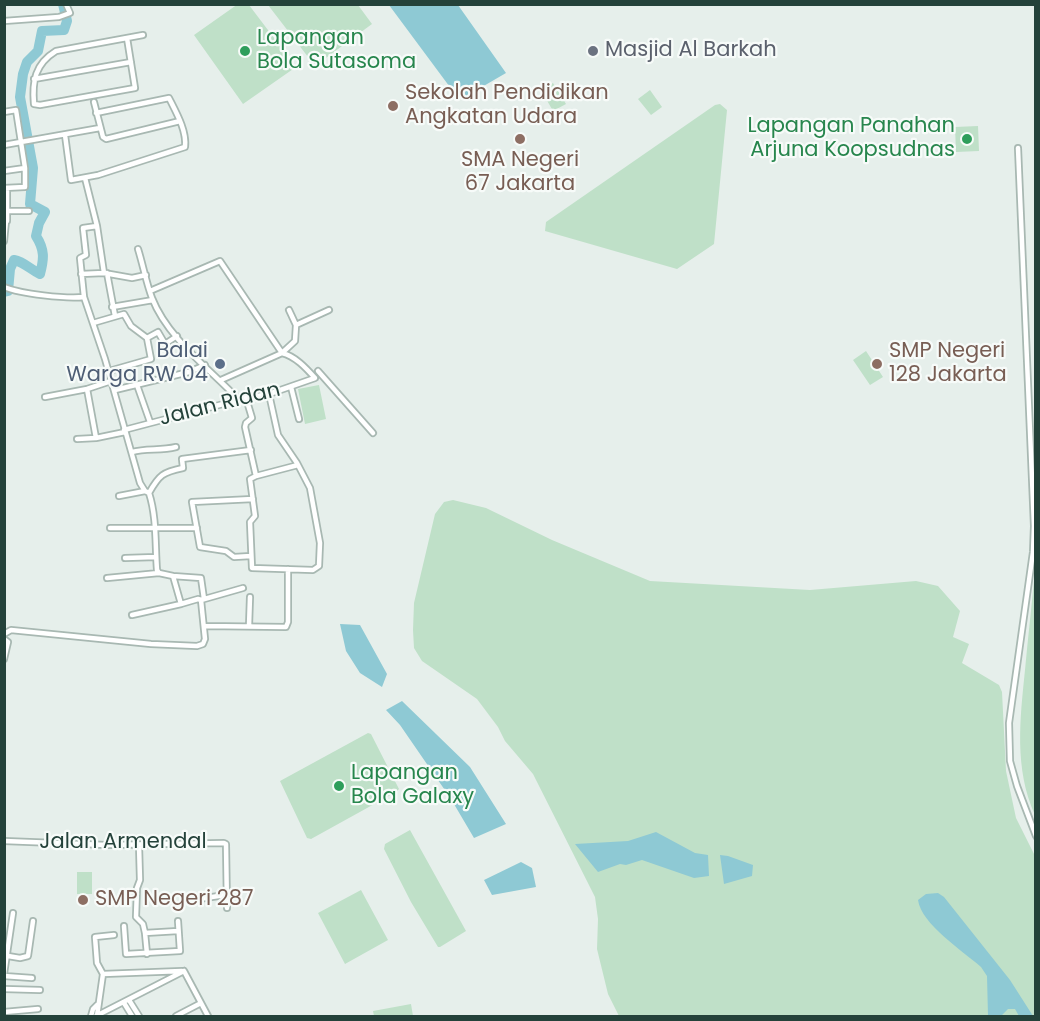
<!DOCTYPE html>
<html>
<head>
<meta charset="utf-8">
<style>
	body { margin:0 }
	#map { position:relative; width:1040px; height:1021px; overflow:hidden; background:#e6efeb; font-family:Poppins,sans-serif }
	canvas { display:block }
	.frame { position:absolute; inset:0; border:6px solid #24423a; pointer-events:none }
</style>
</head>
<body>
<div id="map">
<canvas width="1040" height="1021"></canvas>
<div class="frame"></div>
</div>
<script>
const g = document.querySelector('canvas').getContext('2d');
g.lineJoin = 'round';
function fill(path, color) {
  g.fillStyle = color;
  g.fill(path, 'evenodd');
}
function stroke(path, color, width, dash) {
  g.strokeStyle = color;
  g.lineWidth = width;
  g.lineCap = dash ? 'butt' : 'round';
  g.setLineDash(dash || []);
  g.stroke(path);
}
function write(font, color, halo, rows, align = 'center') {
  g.font = font + ' Poppins,sans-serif';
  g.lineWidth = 4.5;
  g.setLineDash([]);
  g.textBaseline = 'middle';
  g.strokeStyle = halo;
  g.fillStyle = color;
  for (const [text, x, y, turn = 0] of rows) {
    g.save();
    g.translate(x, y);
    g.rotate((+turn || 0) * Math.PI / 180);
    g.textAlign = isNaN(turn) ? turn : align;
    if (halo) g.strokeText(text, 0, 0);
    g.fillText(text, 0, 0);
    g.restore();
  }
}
fill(new Path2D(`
	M 238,4 L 249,5 L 296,67 L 243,104 L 194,35 Z
	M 268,5 L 358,5 L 372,24 L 315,66 Z
	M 553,83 L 566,104 L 553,111 L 541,90 Z
	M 650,90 L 662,107 L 651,115 L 638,99 Z
	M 720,104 L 727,110 L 714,244 L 677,269 L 545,231 L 546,222 L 715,105 Z
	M 978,126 L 979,151 L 956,152 L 955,127 Z
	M 866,351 L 883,377 L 870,385 L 853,360 Z
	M 319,385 L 326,419 L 305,424 L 298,389 Z
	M 453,500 L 486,508 L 552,540 L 650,581 L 810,590 L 916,581 L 938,586 L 960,611 L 953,637 L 969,644 L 962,663 L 999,685 L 1002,692 L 1006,771 L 1016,818 L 1035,856 L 1035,1016 L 619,1016 L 608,994 L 597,949 L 598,919 L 595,897 L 533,774 L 505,741 L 498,727 L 477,699 L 422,661 L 414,648 L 413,630 L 414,603 L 435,514 L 444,502 Z
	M 1035,570 L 1035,815 C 1014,769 1020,719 1025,670 C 1028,637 1032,603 1035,570 Z
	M 368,733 L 371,734 L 399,789 L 396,792 L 311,839 L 307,838 L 280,781 Z
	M 410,830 L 466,931 L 440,947 L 438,947 L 411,902 L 384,849 L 385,844 Z
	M 77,872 L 92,872 L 92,894 L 77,894 Z
	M 361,890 L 388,940 L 345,964 L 318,913 Z
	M 411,1004 L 413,1016 L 374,1016 L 373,1011 Z`), '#bfe0c8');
fill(new Path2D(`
	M 389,5 L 458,5 L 506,73 L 463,98 L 458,98 Z
	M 340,624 L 360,625 L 387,674 L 382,687 L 360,673 L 346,651 Z
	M 402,701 L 470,767 L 506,824 L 474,838 L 451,799 L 400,725 L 386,710 Z
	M 656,832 L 695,853 L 708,855 L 709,876 L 694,878 L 642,860 L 626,865 L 620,864 L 598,872 L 575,844 L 628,841 Z
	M 720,855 L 728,856 L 753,865 L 752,876 L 724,884 Z
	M 521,862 L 532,868 L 536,887 L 492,895 L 484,880 Z
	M 938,893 L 944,897 L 1010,980 L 1033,1016 L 1019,1016 L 1015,1009 L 1008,1009 L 1001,1016 L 988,1016 L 987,976 L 981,967 C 963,951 921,924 918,900 L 926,894 Z`), '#8ec9d4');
stroke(new Path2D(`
	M 4,292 L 8,291 L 10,269 L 14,260 C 24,262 30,269 40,274 C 44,259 45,250 36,236 L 39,223 L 45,212 L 30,204 L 33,168 L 20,97 L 23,74 L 27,62 L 38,51 L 42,31 L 64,30 L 67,21 L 63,4`), '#8ec9d4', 10);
const street = new Path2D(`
	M 4,21 L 59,17 L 70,13 L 66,4
	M 127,38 L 135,88 L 40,105 L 34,104 C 32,81 35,64 56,51 L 143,35
	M 34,79 L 131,62
	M 94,102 L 103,137 L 106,139 L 180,121
	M 4,112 L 16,110 L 25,168 L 4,171
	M 65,135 L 71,180 L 98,175 L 185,147 C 187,131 176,112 169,98 L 96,113
	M 4,145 L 100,128
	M 1018,148 L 1034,526 L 1033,552 L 1009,723 L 1010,761 L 1017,786 L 1036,836
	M 85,178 L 97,226 L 104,273
	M 4,188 L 25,187 L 25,168
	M 6,211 L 29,211
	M 7,221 L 7,188
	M 4,241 L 6,221
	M 138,249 C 143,265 146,282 152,298 C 168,339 210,369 239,400
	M 107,273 L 115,316
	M 81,274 L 104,273 L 132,278 L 146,275
	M 4,287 C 21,294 66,299 84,297
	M 150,291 L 220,261 L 282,353
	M 112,307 L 153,300
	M 93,323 L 124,314 L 131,326 L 147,338
	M 296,325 L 329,310
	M 147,338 L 158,332 L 165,344 L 177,336
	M 109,371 L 151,359 L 147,338
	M 318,371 L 373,433
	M 221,380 L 282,353 L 295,341 L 296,325 L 289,310
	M 137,385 L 150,422
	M 291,387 L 299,419
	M 87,389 L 96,438
	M 115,390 L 189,372 L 205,365
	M 45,397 L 87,389 L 111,381
	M 246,398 L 252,418 L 246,423 L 245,427 L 256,476 L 250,479 L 255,516 L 250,522 L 252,568 L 313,570 L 319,566 L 320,543 L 310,488 L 297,463 L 278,435 L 269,394
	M 124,430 L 246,398 L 269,394 L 315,378 C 306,368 295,356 282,353
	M 77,439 L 96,438 L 125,432
	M 132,452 C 147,448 160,451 176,447
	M 256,476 L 298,465
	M 149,493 C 159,475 163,472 183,468 L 182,459 L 251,450
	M 119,496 L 145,491
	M 110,528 L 197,528
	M 251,556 L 234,557 L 226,551 L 200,547 L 192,502 L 253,499
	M 125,558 L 156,557
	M 173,576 L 201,578 L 204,599
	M 107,578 L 159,573
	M 201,600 L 243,588
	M 132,615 L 181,604
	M 204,626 L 286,627 L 288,622 L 288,569
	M 249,626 L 250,597
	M 4,634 L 11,630 L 151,644 L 197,646 L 203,644 L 205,639 L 201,600 L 198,599 L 181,604 L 173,576 L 159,573 L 157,570 C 155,545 157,518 149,493 L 145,491 L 140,483 L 105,359 L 84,297 L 80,258 L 86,255 L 83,228 L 97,226
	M 4,639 L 8,642 L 4,659
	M 4,841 L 107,845 L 224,843 L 226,844 L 227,908
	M 139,845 L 140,880 L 137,888 L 136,917 L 143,924 L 145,933
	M 199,899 L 225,895
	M 124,926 L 126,954 L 180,951 L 178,921
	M 147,954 L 145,933 L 178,931
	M 8,956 L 20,958 L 28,956 L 33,921
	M 184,971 L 208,1016
	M 4,974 L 13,913
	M 103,974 L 182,971
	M 103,974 L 97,963 L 95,937 L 114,935
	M 4,976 L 32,978
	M 4,989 L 40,990
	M 129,1000 L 139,1016
	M 124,1003 L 132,1016
	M 4,1012 L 38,1009
	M 91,1016 L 93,1009 L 97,1005
	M 96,1016 L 184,971
	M 97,1016 L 103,974
	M 176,1016 L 201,1003`);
stroke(street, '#a8b8b2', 8);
stroke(street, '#fff', 4.5);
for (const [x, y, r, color] of [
	[245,51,6,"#2e9e5b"],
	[593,51,6,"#6b7280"],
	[393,106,6,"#8d6e63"],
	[520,139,6,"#8d6e63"],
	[967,139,6,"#2e9e5b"],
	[220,364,6,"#5c6f8a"],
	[877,364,6,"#8d6e63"],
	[339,786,6,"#2e9e5b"],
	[83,900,6,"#8d6e63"]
]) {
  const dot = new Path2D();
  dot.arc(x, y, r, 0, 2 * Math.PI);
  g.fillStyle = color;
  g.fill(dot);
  stroke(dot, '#f7fbf9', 2);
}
write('21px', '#27864d', '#f7fbf9', [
	["Lapangan",257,39],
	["Bola Sutasoma",257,63],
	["Lapangan Panahan",955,127,"right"],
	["Arjuna Koopsudnas",955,151,"right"],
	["Lapangan",351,774],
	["Bola Galaxy",351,798]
], 'left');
write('21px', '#5b616d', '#f7fbf9', [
	["Masjid Al Barkah",605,51]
], 'left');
write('21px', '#785e54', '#f7fbf9', [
	["Sekolah Pendidikan",405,94],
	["Angkatan Udara",405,118],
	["SMA Negeri",520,161,"center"],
	["67 Jakarta",520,185,"center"],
	["SMP Negeri",889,352],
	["128 Jakarta",889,376],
	["SMP Negeri 287",95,900]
], 'left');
write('21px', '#4e5e75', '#f7fbf9', [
	["Balai",208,352],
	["Warga RW 04",208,376]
], 'right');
write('21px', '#24423a', '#f7fbf9', [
	["Jalan Ridan",220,405,-14],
	["Jalan Armendal",123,843]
]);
</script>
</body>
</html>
